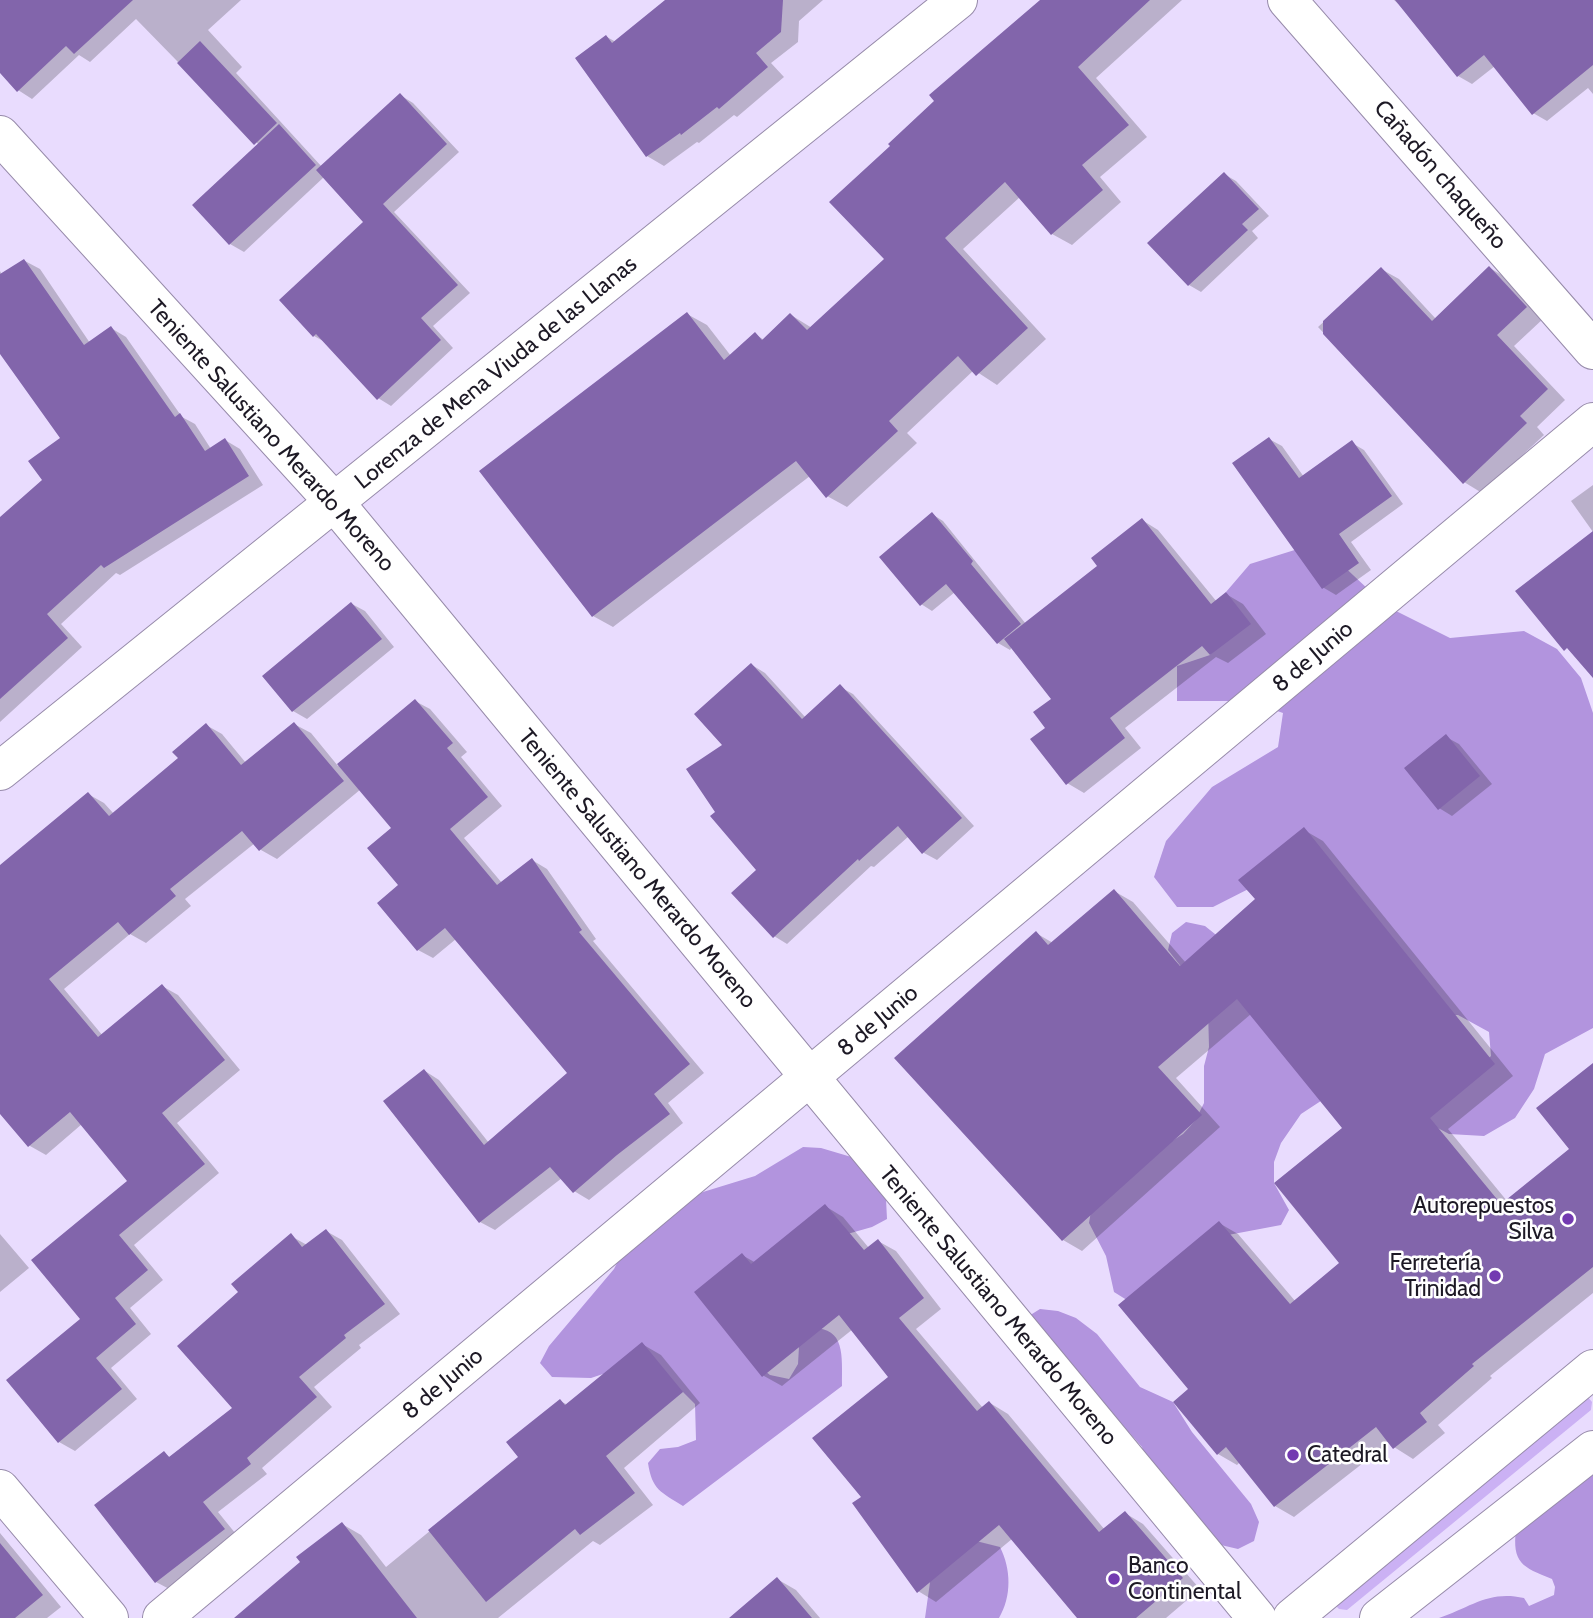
<!DOCTYPE html>
<html>
<head>
<meta charset="utf-8">
<style>
	body { margin:0 }
	canvas { display:block; background:#e9dcfe }
</style>
</head>
<body>
<canvas width="1593" height="1618"></canvas>
<script>
const g = document.querySelector('canvas').getContext('2d');
g.lineJoin = 'round';
function fill(path, color) {
  g.fillStyle = color;
  g.fill(path, 'evenodd');
}
function stroke(path, color, width, dash) {
  g.strokeStyle = color;
  g.lineWidth = width;
  g.lineCap = dash ? 'butt' : 'round';
  g.setLineDash(dash || []);
  g.stroke(path);
}
function write(font, color, halo, rows, align = 'center') {
  g.font = font + ' Cabin,sans-serif';
  g.lineWidth = 5;
  g.setLineDash([]);
  g.textBaseline = 'middle';
  g.strokeStyle = halo;
  g.fillStyle = color;
  for (const [text, x, y, turn = 0] of rows) {
    g.save();
    g.translate(x, y);
    g.rotate((+turn || 0) * Math.PI / 180);
    g.textAlign = isNaN(turn) ? turn : align;
    if (halo) g.strokeText(text, 0, 0);
    g.fillText(text, 0, 0);
    g.restore();
  }
}
fill(new Path2D(`
	M 1587,1396 L 1592,1402 L 1591,1410 L 1347,1610 L 1339,1609 L 1335,1605 Z`), '#cbb1f4');
fill(new Path2D(`
	M 1301,548 L 1337,560 L 1386,606 L 1450,638 L 1524,631 L 1557,649 L 1581,678 L 1593,713 L 1593,1028 L 1545,1054 L 1534,1089 L 1515,1118 L 1484,1136 L 1449,1134 L 1417,1117 L 1461,1084 L 1491,1056 L 1489,1032 L 1458,1015 L 1423,1015 L 1276,875 L 1213,907 L 1177,907 L 1154,877 L 1166,841 L 1212,787 L 1278,747 L 1283,713 L 1248,701 L 1177,701 L 1177,666 L 1210,655 L 1236,626 L 1226,592 L 1250,564 Z
	M 1186,922 L 1205,926 L 1220,938 L 1333,1093 L 1301,1114 L 1281,1143 L 1274,1162 L 1274,1183 L 1289,1210 L 1281,1225 L 1228,1235 L 1130,1302 L 1114,1292 L 1106,1256 L 1089,1223 L 1092,1205 L 1133,1166 L 1183,1134 L 1195,1121 L 1204,1103 L 1204,1066 L 1209,1047 L 1208,1010 L 1190,978 L 1168,950 L 1172,933 Z
	M 803,1147 L 821,1148 L 875,1164 L 886,1199 L 887,1219 L 872,1227 L 798,1248 L 755,1363 L 770,1375 L 789,1379 L 798,1364 L 800,1329 C 846,1322 842,1351 842,1386 L 683,1506 C 661,1492 652,1490 648,1463 L 660,1449 L 678,1447 L 696,1440 L 695,1404 L 683,1392 L 603,1374 L 591,1378 L 552,1377 L 540,1363 L 549,1346 L 614,1269 L 637,1223 L 703,1192 L 755,1176 Z
	M 1040,1309 L 1058,1311 L 1076,1318 L 1097,1334 L 1140,1387 L 1173,1402 L 1192,1432 L 1251,1504 L 1259,1522 L 1254,1541 L 1238,1549 L 1221,1545 L 1148,1465 L 1142,1447 L 1120,1422 L 1092,1399 L 1024,1319 Z
	M 1593,1475 L 1593,1618 L 1439,1618 C 1471,1607 1489,1590 1524,1598 L 1529,1606 L 1554,1595 L 1555,1587 L 1552,1579 C 1522,1567 1512,1563 1516,1529 L 1570,1486 Z
	M 964,1538 L 1000,1547 C 1011,1569 1012,1596 999,1618 L 925,1618 L 931,1575 Z`), '#b294de');
fill(new Path2D(`
	M 0,0 L 241,0 L 208,30 L 242,67 L 236,73 L 322,167 L 400,95 L 413,103 L 459,152 L 394,212 L 470,293 L 433,326 L 453,348 L 391,406 L 378,398 L 325,342 L 314,336 L 366,222 L 324,177 L 244,252 L 230,244 L 194,205 L 259,145 L 136,19 L 90,62 L 79,55 L 32,99 L 18,90 L 0,71 Z
	M 668,0 L 823,0 L 799,21 L 798,42 L 771,63 L 784,77 L 737,117 L 734,115 L 699,143 L 697,142 L 664,166 L 647,156 L 577,58 L 607,37 L 616,42 Z
	M 1075,0 L 1182,0 L 1096,78 L 1147,137 L 1100,177 L 1121,202 L 1072,245 L 1052,234 L 1020,197 L 963,249 L 1046,339 L 997,385 L 974,370 L 907,433 L 917,443 L 847,507 L 827,496 L 810,476 L 613,627 L 593,616 L 687,314 L 707,325 L 731,356 L 755,334 L 764,340 L 791,315 L 812,328 L 886,259 Z
	M 1394,0 L 1593,0 L 1593,94 L 1588,88 L 1547,121 L 1533,113 L 1495,66 L 1472,84 L 1458,76 L 1407,12 Z
	M 1224,174 L 1236,181 L 1269,216 L 1252,231 L 1258,238 L 1201,292 L 1189,285 Z
	M 25,261 L 40,269 L 90,343 L 111,328 L 126,337 L 182,417 L 195,424 L 211,449 L 225,440 L 240,449 L 263,485 L 120,575 L 116,573 L 61,624 L 82,647 L 0,722 L 0,520 L 44,481 L 62,439 L 0,351 L 0,271 L 2,275 Z
	M 1490,268 L 1508,279 L 1544,318 L 1514,346 L 1565,400 L 1537,427 L 1544,435 L 1482,493 L 1464,482 L 1318,327 L 1381,269 L 1399,279 L 1436,319 Z
	M 1269,439 L 1282,446 L 1304,477 L 1352,443 L 1364,450 L 1403,504 L 1351,542 L 1371,570 L 1336,595 L 1324,588 L 1234,464 Z
	M 1593,485 L 1593,532 L 1571,501 Z
	M 932,514 L 943,521 L 1026,624 L 1100,566 L 1142,520 L 1158,530 L 1217,602 L 1226,594 L 1243,604 L 1266,634 L 1228,663 L 1216,657 L 1125,728 L 1141,748 L 1084,793 L 1067,783 L 1047,728 L 1053,699 L 1012,647 L 1010,650 L 998,643 L 955,592 L 932,611 L 921,604 Z
	M 352,604 L 365,611 L 394,647 L 307,719 L 293,711 L 264,676 Z
	M 752,665 L 765,673 L 806,718 L 840,687 L 853,694 L 974,826 L 937,860 L 924,853 L 909,836 L 874,867 L 871,866 L 787,944 L 774,936 L 759,870 L 718,812 L 725,745 Z
	M 415,701 L 430,709 L 467,752 L 461,757 L 502,806 L 464,838 L 502,883 L 532,860 L 547,869 L 596,939 L 593,941 L 704,1073 L 668,1103 L 683,1123 L 589,1200 L 574,1191 L 562,1178 L 495,1230 L 480,1222 L 425,1071 L 439,1080 L 489,1143 L 569,1074 L 456,939 L 433,958 L 418,950 L 400,886 L 394,828 L 361,789 L 277,859 L 261,850 L 255,843 L 185,899 L 191,906 L 146,943 L 130,934 L 64,989 L 103,1036 L 162,986 L 178,995 L 240,1070 L 177,1123 L 219,1173 L 134,1245 L 163,1280 L 130,1308 L 151,1334 L 111,1368 L 137,1399 L 75,1451 L 59,1442 L 83,1319 L 130,1181 L 82,1124 L 46,1155 L 30,1146 L 0,1111 L 0,867 L 88,794 L 104,803 L 114,814 L 180,758 L 206,725 L 222,734 L 246,763 L 294,724 L 311,733 L 338,766 Z
	M 1446,737 L 1459,744 L 1492,784 L 1452,816 L 1439,808 Z
	M 1304,830 L 1323,841 L 1513,1076 L 1448,1129 L 1507,1201 L 1572,1149 L 1593,1065 L 1593,1293 L 1490,1376 L 1492,1378 L 1438,1425 L 1445,1433 L 1413,1459 L 1394,1447 L 1390,1442 L 1294,1517 L 1275,1506 L 1240,1462 L 1237,1465 L 1218,1454 L 1191,1389 L 1219,1223 L 1238,1234 L 1296,1302 L 1342,1263 L 1344,1128 L 1251,1014 L 1176,1078 L 1220,1127 L 1082,1251 L 1063,1240 L 1036,933 L 1053,943 L 1114,891 L 1133,902 L 1186,963 L 1257,899 Z
	M 825,1206 L 843,1217 L 869,1248 L 878,1241 L 896,1251 L 941,1309 L 916,1329 L 983,1408 L 990,1403 L 1008,1414 L 1105,1530 L 1125,1513 L 1143,1524 L 1200,1589 L 1166,1618 L 1080,1618 L 1012,1539 L 936,1602 L 918,1591 L 863,1497 L 890,1377 L 853,1329 L 782,1386 L 764,1376 L 696,1292 L 742,1255 L 756,1263 Z
	M 326,1231 L 342,1240 L 400,1314 L 359,1345 L 361,1348 L 314,1387 L 332,1407 L 262,1468 L 267,1474 L 218,1512 L 240,1539 L 173,1591 L 156,1582 L 164,1453 L 171,1458 L 235,1408 L 240,1292 L 291,1236 L 307,1245 Z
	M 0,1234 L 29,1268 L 0,1292 Z
	M 642,1344 L 661,1355 L 700,1403 L 624,1468 L 653,1505 L 600,1545 L 593,1541 L 498,1618 L 237,1618 L 303,1562 L 342,1524 L 361,1535 L 386,1567 L 520,1457 L 560,1401 L 568,1405 Z
	M 0,1533 L 61,1607 L 47,1618 L 0,1618 Z
	M 777,1579 L 796,1590 L 820,1618 L 731,1618 Z`), '#0003');
fill(new Path2D(`
	M 0,0 L 133,0 L 74,54 L 66,46 L 17,92 L 0,73 Z
	M 665,0 L 783,0 L 781,32 L 756,53 L 768,67 L 719,109 L 717,107 L 681,135 L 680,133 L 646,157 L 575,58 L 606,35 L 612,43 Z
	M 1040,0 L 1150,0 L 1078,67 L 1129,125 L 1082,165 L 1103,190 L 1051,235 L 1005,182 L 945,238 L 1028,328 L 976,376 L 958,356 L 889,421 L 898,431 L 826,498 L 796,461 L 592,617 L 479,471 L 687,312 L 724,360 L 755,332 L 762,340 L 790,313 L 807,330 L 884,259 L 829,202 L 890,146 L 888,144 L 934,101 L 929,95 Z
	M 1395,0 L 1593,0 L 1593,65 L 1532,115 L 1484,55 L 1457,77 Z
	M 200,41 L 277,123 L 254,145 L 177,63 Z
	M 400,93 L 447,144 L 383,204 L 458,285 L 421,318 L 441,340 L 377,400 L 316,334 L 313,337 L 279,300 L 363,222 L 316,170 Z
	M 279,124 L 316,165 L 229,245 L 192,205 Z
	M 1224,172 L 1259,209 L 1242,224 L 1248,230 L 1188,286 L 1147,243 Z
	M 24,259 L 84,345 L 111,326 L 175,417 L 180,413 L 205,451 L 225,438 L 249,476 L 104,568 L 101,565 L 47,614 L 68,638 L 0,699 L 0,517 L 42,480 L 28,461 L 60,438 L 0,354 L 0,274 Z
	M 1489,266 L 1527,307 L 1497,335 L 1548,389 L 1520,416 L 1527,423 L 1463,484 L 1323,334 L 1323,321 L 1381,267 L 1432,321 Z
	M 1269,437 L 1299,478 L 1352,440 L 1392,496 L 1339,534 L 1359,563 L 1322,589 L 1232,463 Z
	M 932,512 L 973,561 L 971,564 L 1021,624 L 997,644 L 946,584 L 920,606 L 879,557 Z
	M 1142,518 L 1211,604 L 1226,592 L 1251,624 L 1210,655 L 1202,646 L 1110,718 L 1125,738 L 1066,785 L 1030,739 L 1045,728 L 1033,712 L 1051,699 L 1004,639 L 1097,566 L 1091,558 Z
	M 1593,531 L 1593,678 L 1567,648 L 1564,651 L 1515,591 Z
	M 351,602 L 382,639 L 292,712 L 262,676 Z
	M 751,663 L 802,719 L 840,684 L 962,818 L 922,854 L 898,826 L 859,861 L 858,859 L 773,938 L 731,893 L 756,870 L 710,816 L 715,812 L 686,769 L 722,745 L 694,714 Z
	M 415,699 L 453,743 L 447,748 L 488,797 L 450,829 L 497,885 L 532,858 L 582,930 L 579,932 L 690,1064 L 654,1094 L 670,1114 L 617,1155 L 573,1193 L 550,1167 L 479,1223 L 383,1101 L 424,1069 L 484,1145 L 567,1073 L 445,928 L 417,951 L 377,903 L 398,885 L 367,848 L 391,828 L 337,764 Z
	M 294,722 L 344,781 L 259,851 L 242,831 L 170,889 L 176,896 L 129,935 L 118,922 L 49,979 L 98,1037 L 162,984 L 225,1060 L 162,1113 L 205,1164 L 119,1235 L 148,1270 L 115,1298 L 136,1324 L 96,1358 L 122,1389 L 58,1443 L 6,1380 L 80,1319 L 31,1260 L 127,1181 L 70,1112 L 28,1147 L 0,1114 L 0,865 L 88,792 L 109,816 L 178,758 L 172,752 L 206,723 L 241,765 Z
	M 1446,734 L 1480,776 L 1438,810 L 1404,768 Z
	M 1304,827 L 1495,1064 L 1430,1118 L 1501,1204 L 1569,1149 L 1536,1108 L 1593,1063 L 1593,1267 L 1472,1364 L 1474,1366 L 1420,1413 L 1427,1422 L 1393,1449 L 1376,1427 L 1274,1507 L 1226,1447 L 1217,1455 L 1173,1402 L 1188,1389 L 1118,1305 L 1219,1221 L 1290,1304 L 1339,1263 L 1274,1183 L 1342,1128 L 1237,999 L 1158,1067 L 1202,1115 L 1062,1241 L 894,1058 L 1036,931 L 1048,945 L 1114,889 L 1180,966 L 1255,899 L 1238,880 Z
	M 825,1204 L 864,1250 L 878,1239 L 924,1298 L 899,1318 L 977,1411 L 989,1401 L 1099,1532 L 1125,1511 L 1183,1578 L 1136,1618 L 1077,1618 L 999,1525 L 917,1593 L 852,1503 L 861,1497 L 812,1438 L 888,1377 L 839,1315 L 762,1377 L 694,1292 L 742,1253 L 751,1264 Z
	M 326,1229 L 385,1304 L 344,1335 L 346,1338 L 299,1377 L 317,1397 L 247,1458 L 251,1464 L 203,1502 L 225,1529 L 155,1583 L 94,1505 L 164,1451 L 169,1457 L 232,1408 L 177,1346 L 238,1292 L 231,1284 L 291,1233 L 302,1247 Z
	M 642,1342 L 683,1392 L 606,1456 L 635,1493 L 580,1535 L 575,1529 L 486,1602 L 428,1530 L 518,1457 L 506,1442 L 560,1399 L 565,1405 Z
	M 342,1522 L 417,1618 L 234,1618 L 300,1562 L 296,1557 Z
	M 0,1543 L 43,1595 L 15,1618 L 0,1618 Z
	M 777,1577 L 812,1618 L 729,1618 Z`), '#8265ab');
const minor = new Path2D(`
	M 0,135 L 335,503 L 1257,1618
	M 0,771 L 958,0
	M 0,1489 L 109,1618
	M 162,1618 L 1593,422`);
const major = new Path2D(`
	M 1287,0 L 1593,350`);
const highway = new Path2D(`
	M 1292,1618 L 1593,1369
	M 1379,1618 L 1593,1450`);
stroke(minor, '#978baa', 40);
stroke(major, '#978baa', 40);
stroke(highway, '#978baa', 40);
stroke(minor, '#fff', 38);
stroke(major, '#fff', 38);
stroke(highway, '#fff', 38);
for (const [x, y, r, color] of [
	[1568,1219,7,"#733ab1"],
	[1495,1276,7,"#733ab1"],
	[1293,1455,7,"#733ab1"],
	[1114,1579,7,"#733ab1"]
]) {
  const dot = new Path2D();
  dot.arc(x, y, r, 0, 2 * Math.PI);
  g.fillStyle = color;
  g.fill(dot);
  stroke(dot, '#fff', 2.5);
}
write('23px', '#1d1925', '#fff', [
	["Cañadón chaqueño",1440,175,49],
	["Lorenza de Mena Viuda de las Llanas",496,373,-39],
	["Teniente Salustiano Merardo Moreno",271,436,48],
	["8 de Junio",1313,657,-40],
	["Teniente Salustiano Merardo Moreno",637,869,50],
	["8 de Junio",878,1021,-40],
	["Teniente Salustiano Merardo Moreno",998,1306,50],
	["8 de Junio",443,1384,-40]
]);
write('23px', '#1d1925', '#fff', [
	["Autorepuestos",1554,1206],
	["Silva",1554,1232],
	["Ferretería",1481,1263],
	["Trinidad",1481,1289],
	["Catedral",1307,1455,"left"],
	["Banco",1128,1566,"left"],
	["Continental",1128,1592,"left"]
], 'right');
</script>
</body>
</html>
